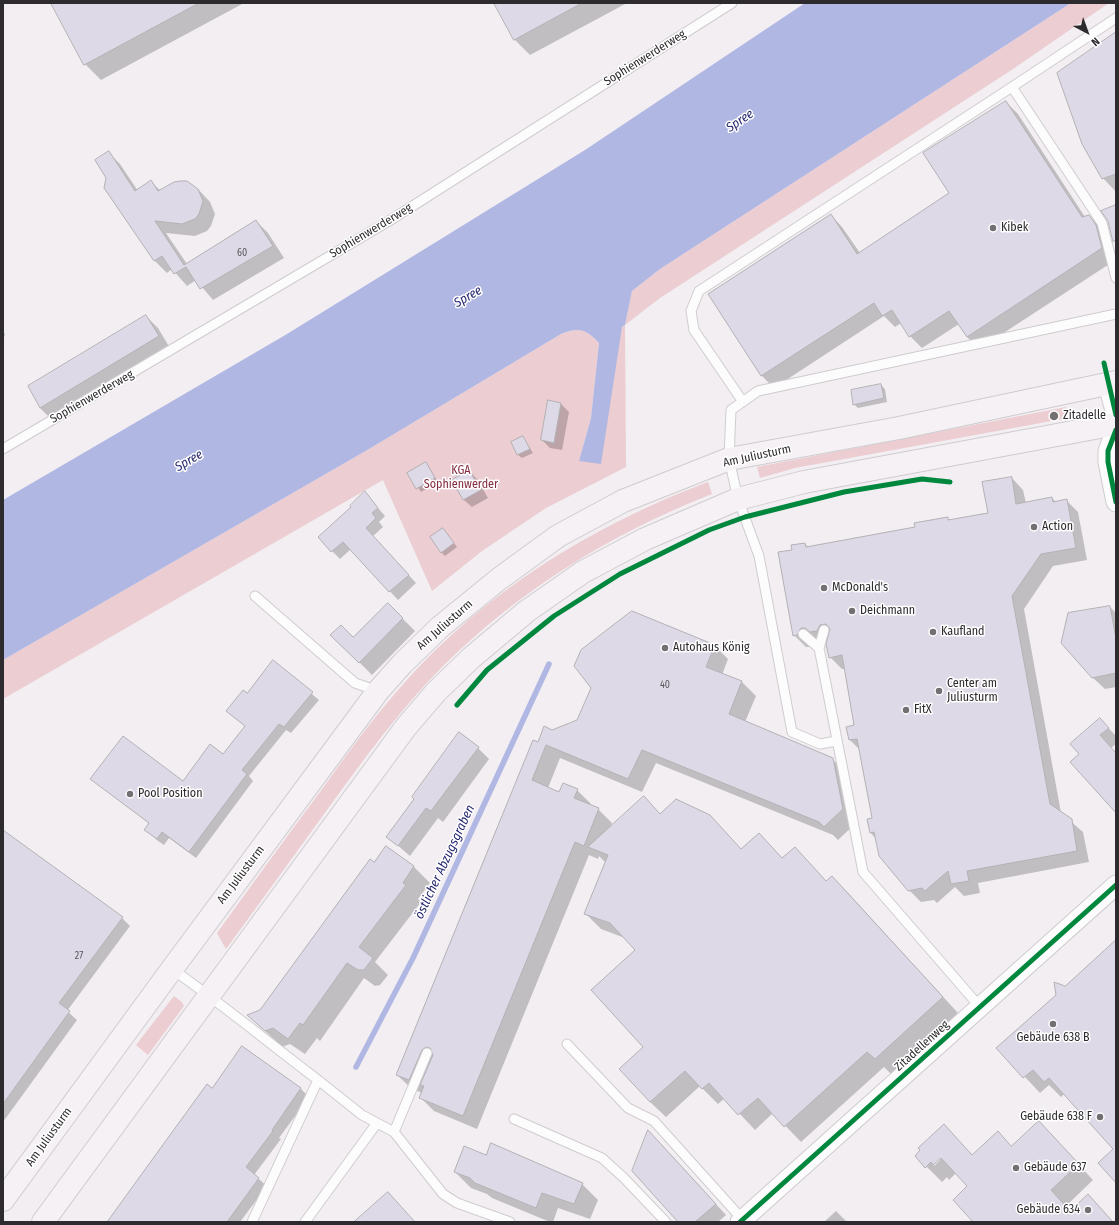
<!DOCTYPE html>
<html>
<head>
<meta charset="utf-8">
<style>
	body { margin:0 }
	#map { position:relative; width:1119px; height:1225px; overflow:hidden; background:#f2eef2; font-family:"Fira Sans Condensed",sans-serif }
	canvas { display:block }
	.frame { position:absolute; inset:0; border:4px solid #2e2b2e; pointer-events:none }
	.north { position:absolute; left:1067px; top:12px; width:40px; height:40px; -webkit-text-stroke:3px #fff; paint-order:stroke; rotate:139deg; font-size:11px; font-weight:700; line-height:16px; text-align:center; color:#2e2b2e }
	.north::after { content:''; display:block; margin:auto; width:14px; height:18px; background:#2e2b2e; clip-path:polygon(50% 0,100% 100%,50% 72%,0 100%) }
</style>
</head>
<body>
<div id="map">
<canvas width="1119" height="1225"></canvas>
<div class="frame"></div>
<div class="north">N</div>
</div>
<script>
const g = document.querySelector('canvas').getContext('2d');
g.lineJoin = 'round';
function fill(path, color) {
  g.fillStyle = color;
  g.fill(path, 'evenodd');
}
function stroke(path, color, width, dash) {
  g.strokeStyle = color;
  g.lineWidth = width;
  g.lineCap = dash ? 'butt' : 'round';
  g.setLineDash(dash || []);
  g.stroke(path);
}
function write(font, color, halo, rows, align = 'center') {
  g.font = font + ' "Fira Sans Condensed",sans-serif';
  g.lineWidth = 3;
  g.setLineDash([]);
  g.textBaseline = 'middle';
  g.strokeStyle = halo;
  g.fillStyle = color;
  for (const [text, x, y, turn = 0] of rows) {
    g.save();
    g.translate(x, y);
    g.rotate((+turn || 0) * Math.PI / 180);
    g.textAlign = isNaN(turn) ? turn : align;
    if (halo) g.strokeText(text, 0, 0);
    g.fillText(text, 0, 0);
    g.restore();
  }
}
fill(new Path2D(`
	M 1071,3 L 1109,3 L 1013,69 L 660,298 L 625,325 L 626,467 L 546,508 L 482,551 L 432,591 L 383,480 L 3,699 L 3,660 L 369,449 L 561,334 C 580,327 586,329 599,343 L 591,418 L 579,461 L 622,327 L 625,325 L 632,291 L 660,269 Z
	M 1066,407 L 1068,418 L 795,468 L 760,478 L 757,467 Z
	M 708,482 L 712,494 C 612,533 521,589 444,665 C 402,707 367,755 332,803 C 297,851 262,900 226,949 L 217,933 C 251,886 285,839 320,792 C 345,757 370,722 399,689 C 482,593 591,526 708,482 Z
	M 174,996 L 182,1002 L 184,1006 L 148,1055 L 136,1045 Z`), '#ebcdd2');
fill(new Path2D(`
	M 805,3 L 1071,3 L 660,269 L 632,291 L 625,325 L 622,327 L 601,464 L 579,461 L 591,418 L 599,343 C 586,329 579,327 561,334 L 369,449 L 3,660 L 3,500 L 287,334 L 585,150 Z`), '#b0b7e3');
fill(new Path2D(`
	M 52,3 L 244,3 L 101,80 L 85,64 Z
	M 495,3 L 627,3 L 530,55 L 514,39 Z
	M 1116,33 L 1116,192 L 1103,178 Z
	M 1006,102 L 1018,114 L 1085,217 L 1089,216 L 1101,228 L 1114,261 L 979,349 L 967,337 L 959,324 L 922,348 L 910,336 L 901,323 L 895,327 L 884,316 L 774,388 L 762,376 L 709,294 L 831,215 L 842,227 L 860,253 L 951,193 Z
	M 108,152 L 120,164 L 138,191 L 151,182 L 161,191 L 198,189 L 210,202 L 215,214 L 211,226 L 207,231 L 195,236 L 166,233 L 187,264 L 256,221 L 268,233 L 284,258 L 213,300 L 196,280 L 187,286 L 172,269 L 167,273 L 155,261 L 105,188 Z
	M 146,316 L 158,328 L 170,348 L 52,420 L 40,408 Z
	M 3,331 L 5,334 L 3,341 Z
	M 881,385 L 885,389 L 887,402 L 858,408 L 854,404 Z
	M 549,402 L 561,404 L 569,412 L 562,450 L 550,448 L 542,440 Z
	M 523,437 L 533,453 L 522,458 L 518,455 Z
	M 426,464 L 438,482 L 421,492 L 409,474 Z
	M 469,471 L 477,479 L 488,498 L 472,507 L 464,500 L 453,481 Z
	M 1012,478 L 1023,490 L 1026,503 L 1052,498 L 1056,502 L 1066,500 L 1078,512 L 1087,560 L 1053,566 L 1024,609 L 1061,813 L 1083,832 L 1089,862 L 978,883 L 980,893 L 964,896 L 955,887 L 937,903 L 934,900 L 921,902 L 909,890 L 876,839 L 871,833 L 873,819 L 861,751 L 850,740 L 856,726 L 845,669 L 842,669 L 830,657 L 827,643 L 810,642 L 809,647 L 806,647 L 794,635 L 793,550 L 805,544 L 809,548 L 916,527 L 947,518 L 951,521 L 989,514 Z
	M 365,493 L 385,516 L 379,522 L 383,527 L 373,536 L 416,583 L 398,600 L 351,549 L 340,559 L 332,551 L 353,507 Z
	M 443,529 L 457,547 L 445,556 L 441,552 Z
	M 388,604 L 415,631 L 372,675 L 332,635 L 353,639 Z
	M 1110,607 L 1116,613 L 1116,687 L 1105,689 L 1092,677 Z
	M 714,645 L 728,659 L 722,675 L 742,682 L 756,696 L 745,722 L 832,759 L 847,773 L 856,823 L 838,840 L 833,835 L 656,763 L 642,792 L 560,758 L 548,788 L 560,794 L 577,790 L 591,804 L 590,806 L 598,809 L 612,823 L 610,829 L 660,815 L 742,850 L 759,834 L 783,859 L 795,848 L 827,882 L 832,877 L 848,893 L 958,1013 L 891,1074 L 884,1067 L 801,1142 L 773,1113 L 755,1130 L 725,1098 L 718,1104 L 700,1086 L 666,1117 L 650,1102 L 636,950 L 625,938 L 601,929 L 585,913 L 606,863 L 599,856 L 598,859 L 589,855 L 477,1129 L 434,1111 L 420,1097 L 422,1093 L 411,1088 L 397,1075 L 538,743 L 552,731 L 578,721 Z
	M 273,661 L 319,700 L 291,733 L 286,730 L 249,776 L 253,781 L 196,858 L 169,838 L 164,845 L 158,841 L 146,830 L 150,824 L 91,779 L 183,782 L 223,756 L 246,726 L 234,717 L 247,695 Z
	M 1100,719 L 1116,736 L 1116,744 L 1111,748 L 1116,753 L 1116,811 L 1081,754 Z
	M 478,748 L 489,759 L 443,822 L 438,818 L 410,856 L 388,837 Z
	M 3,831 L 122,918 L 130,926 L 67,1011 L 77,1020 L 3,1122 Z
	M 387,847 L 414,867 L 430,883 L 418,899 L 421,902 L 375,962 L 388,975 L 380,985 L 375,986 L 364,978 L 320,1041 L 317,1038 L 305,1054 L 290,1044 L 282,1047 L 249,1016 L 261,1011 Z
	M 1116,942 L 1116,1181 L 1115,1150 L 1064,1094 L 1061,1097 L 1049,1085 L 1040,1093 L 998,1048 Z
	M 243,1047 L 301,1089 L 309,1097 L 279,1138 L 281,1139 L 254,1175 L 267,1186 L 240,1222 L 108,1222 L 212,1089 Z
	M 1039,1122 L 1093,1180 L 1066,1206 L 1071,1212 L 1088,1196 L 1113,1222 L 974,1222 L 968,1186 L 956,1173 L 949,1180 L 947,1177 L 942,1182 L 916,1156 L 944,1126 L 973,1156 L 1012,1147 ZM 940,1158 L 941,1159 L 934,1166 L 933,1164 Z
	M 659,1142 L 726,1215 L 718,1222 L 680,1222 Z
	M 486,1156 L 582,1184 L 598,1200 L 590,1219 L 558,1208 L 553,1222 L 550,1222 L 492,1198 L 487,1194 L 471,1188 L 455,1172 Z
	M 836,1211 L 847,1222 L 824,1222 Z`), '#0003');
stroke(new Path2D(`
	M 356,1067 L 413,958 L 549,664`), '#b0b7e3', 5.5);
const building = new Path2D(`
	M 51,3 L 199,3 L 84,65 Z
	M 494,3 L 582,3 L 514,40 Z
	M 1116,32 L 1116,174 L 1102,179 L 1082,144 L 1057,73 Z
	M 1006,101 L 1082,217 L 1089,215 L 1096,225 L 1102,248 L 967,337 L 949,311 L 909,337 L 892,310 L 882,316 L 874,303 L 761,376 L 708,294 L 831,214 L 857,254 L 949,193 L 923,153 Z
	M 109,151 L 135,191 L 151,180 L 158,191 L 174,182 L 180,181 L 187,181 L 198,189 L 203,201 L 199,214 L 195,219 L 182,224 L 155,221 L 184,265 L 256,220 L 273,246 L 200,289 L 186,267 L 174,274 L 162,256 L 154,261 L 104,188 L 106,178 L 95,160 Z
	M 1116,205 L 1116,239 L 1113,242 L 1108,221 L 1101,211 Z
	M 146,315 L 159,336 L 40,408 L 28,386 Z
	M 881,384 L 884,398 L 853,405 L 851,390 Z
	M 548,400 L 561,403 L 554,443 L 541,440 Z
	M 523,436 L 530,449 L 517,455 L 511,442 Z
	M 426,462 L 435,478 L 416,489 L 407,473 Z
	M 469,470 L 481,490 L 463,500 L 452,480 Z
	M 1012,477 L 1016,504 L 1052,497 L 1053,502 L 1067,499 L 1076,548 L 1041,554 L 1012,596 L 1050,804 L 1072,819 L 1077,851 L 967,871 L 969,881 L 951,884 L 948,871 L 925,891 L 922,888 L 908,891 L 879,856 L 874,832 L 870,833 L 867,819 L 872,818 L 857,739 L 849,740 L 846,727 L 854,725 L 842,655 L 829,658 L 826,644 L 830,629 L 826,624 L 820,625 L 817,631 L 810,632 L 805,628 L 801,628 L 797,635 L 793,636 L 778,552 L 792,550 L 791,545 L 805,543 L 806,547 L 915,527 L 914,523 L 948,517 L 948,520 L 988,513 L 982,482 Z
	M 365,491 L 378,508 L 372,513 L 376,518 L 366,528 L 409,575 L 389,592 L 343,542 L 331,552 L 318,537 L 351,507 L 350,506 Z
	M 443,528 L 454,543 L 441,553 L 430,537 Z
	M 388,603 L 403,618 L 359,663 L 330,635 L 341,625 L 353,637 Z
	M 1110,606 L 1116,638 L 1116,673 L 1092,678 L 1061,643 L 1068,613 Z
	M 632,611 L 715,645 L 706,667 L 742,681 L 729,714 L 833,758 L 843,809 L 824,827 L 819,822 L 642,750 L 628,779 L 546,745 L 532,780 L 559,792 L 563,783 L 578,789 L 574,798 L 599,808 L 584,846 L 575,842 L 463,1116 L 419,1098 L 424,1086 L 420,1085 L 433,1055 L 430,1048 L 426,1047 L 422,1050 L 409,1080 L 396,1075 L 533,740 L 538,742 L 544,726 L 552,730 L 577,720 L 591,688 L 574,666 L 581,650 Z
	M 273,660 L 313,692 L 284,727 L 279,724 L 242,770 L 247,774 L 189,852 L 162,832 L 157,839 L 150,834 L 144,830 L 149,823 L 90,779 L 123,736 L 183,781 L 210,744 L 223,754 L 245,726 L 226,711 L 243,690 L 247,693 Z
	M 1100,718 L 1109,728 L 1100,735 L 1116,753 L 1116,813 L 1070,762 L 1079,754 L 1070,744 Z
	M 459,732 L 479,747 L 431,811 L 426,808 L 398,846 L 386,837 L 414,799 L 412,797 Z
	M 644,796 L 660,814 L 676,799 L 710,815 L 741,849 L 759,833 L 782,858 L 795,847 L 826,881 L 832,876 L 943,997 L 875,1059 L 867,1052 L 784,1127 L 758,1098 L 738,1115 L 709,1083 L 702,1089 L 685,1071 L 650,1102 L 619,1069 L 643,1047 L 591,990 L 635,950 L 610,923 L 584,914 L 608,855 L 588,847 Z
	M 3,830 L 123,917 L 59,1003 L 70,1011 L 3,1104 Z
	M 386,846 L 414,866 L 403,883 L 406,885 L 359,947 L 373,958 L 364,970 L 358,970 L 347,963 L 303,1025 L 300,1023 L 288,1039 L 273,1028 L 265,1031 L 247,1015 L 260,1010 L 370,859 L 374,862 Z
	M 1116,940 L 1116,1183 L 1098,1163 L 1113,1149 L 1049,1078 L 1044,1082 L 1033,1070 L 1023,1078 L 996,1048 L 1056,995 L 1054,982 L 1065,986 Z
	M 242,1046 L 301,1088 L 272,1130 L 273,1131 L 246,1167 L 259,1178 L 227,1222 L 107,1222 L 207,1084 L 212,1088 Z
	M 1039,1121 L 1079,1164 L 1051,1190 L 1070,1211 L 1088,1194 L 1113,1222 L 973,1222 L 953,1200 L 967,1186 L 941,1158 L 933,1165 L 931,1162 L 925,1168 L 915,1156 L 920,1150 L 918,1148 L 944,1124 L 972,1155 L 998,1131 L 1011,1146 Z
	M 648,1130 L 716,1204 L 695,1222 L 678,1222 L 632,1171 Z
	M 491,1143 L 583,1183 L 574,1204 L 542,1193 L 536,1208 L 475,1183 L 470,1178 L 454,1172 L 464,1146 L 486,1155 Z
	M 388,1192 L 415,1222 L 354,1222 Z`);
fill(building, '#ded9e6');
stroke(building, '#b3b1b5', 1);
const service = new Path2D(`
	M 1012,87 L 1116,18
	M 743,402 L 694,330 L 691,311 L 699,291 L 1012,87 L 1102,223 L 1116,278
	M 3,449 L 389,221 L 732,3
	M 255,596 L 355,683 L 378,691
	M 803,634 L 819,648 L 824,630
	M 819,648 L 863,872 L 980,1007
	M 836,741 L 820,744 L 792,732 L 759,556 L 738,499 L 729,459 L 731,410 L 758,391 L 1116,314
	M 172,969 C 222,1004 269,1043 318,1080 L 252,1222
	M 567,1044 L 628,1108 L 654,1121 L 743,1220
	M 318,1080 L 362,1115 L 394,1132 L 443,1194 L 457,1203 L 510,1222
	M 514,1119 L 602,1158 L 624,1178 L 666,1222
	M 394,1132 L 427,1053
	M 305,1222 L 377,1123`);
const minor = new Path2D(`
	M 1108,384 L 1116,415
	M 1116,430 L 1108,451 L 1108,462 L 1116,502
	M 740,1222 L 1116,885`);
const secondary = new Path2D(`
	M 3,1200 L 172,969 L 378,691 L 402,664 L 440,627 L 499,579 L 558,536 L 623,501 L 729,459 L 899,428 L 1116,382
	M 43,1222 L 406,727 L 436,692 L 471,658 L 527,611 L 583,572 L 645,539 L 738,499 L 804,482 L 1116,424`);
stroke(service, '#cfcccf', 11);
stroke(minor, '#cfcccf', 21);
stroke(secondary, '#cfcccf', 24);
stroke(service, '#fdfcfd', 9);
stroke(minor, '#fdfcfd', 19);
stroke(secondary, '#f5f1f4', 22);
stroke(new Path2D(`
	M 1104,363 L 1116,415
	M 1116,430 L 1108,451 L 1108,462 L 1116,502
	M 457,705 L 487,670 L 554,616 L 620,574 L 709,530 L 745,517 L 844,492 L 922,479 L 950,482
	M 740,1222 L 1116,885`), '#00873e', 5);
for (const [x, y, r, color] of [
	[993,228,4,"#736f73"],
	[1054,416,5,"#736f73"],
	[1034,527,4,"#736f73"],
	[824,588,4,"#736f73"],
	[852,611,4,"#736f73"],
	[933,632,4,"#736f73"],
	[665,648,4,"#736f73"],
	[939,691,4,"#736f73"],
	[906,710,4,"#736f73"],
	[130,794,4,"#736f73"],
	[1053,1024,4,"#736f73"],
	[1100,1117,4,"#736f73"],
	[1016,1168,4,"#736f73"],
	[1088,1210,4,"#736f73"]
]) {
  const dot = new Path2D();
  dot.arc(x, y, r, 0, 2 * Math.PI);
  g.fillStyle = color;
  g.fill(dot);
  stroke(dot, '#fff', 1.5);
}
write('10px', '#5a565c', null, [
	["60",242,253],
	["40",665,685],
	["27",79,956]
]);
write('12px', '#2e2b2e', '#fff', [
	["Sophienwerderweg",645,58,-32],
	["Sophienwerderweg",371,231,-31],
	["Sophienwerderweg",92,397,-30],
	["Am Juliusturm",757,456,-12],
	["Am Juliusturm",445,625,-41],
	["Am Juliusturm",241,875,-53],
	["Zitadellenweg",922,1046,-42],
	["Am Juliusturm",49,1137,-54]
]);
write('12px', '#2e2b2e', '#fff', [
	["Kibek",1001,228],
	["Zitadelle",1063,416],
	["Action",1042,527],
	["McDonald's",832,588],
	["Deichmann",860,611],
	["Kaufland",941,632],
	["Autohaus König",673,648],
	["Center am",947,684],
	["Juliusturm",947,698],
	["FitX",914,710],
	["Pool Position",138,794],
	["Gebäude 638 B",1053,1038,"center"],
	["Gebäude 638 F",1092,1117,"right"],
	["Gebäude 637",1024,1168],
	["Gebäude 634",1080,1210,"right"]
], 'left');
write('12px', '#852d41', '#fff', [
	["KGA",461,471],
	["Sophienwerder",461,485]
]);
write('italic 13px', '#24276f', '#fff', [
	["Spree",740,121,-34],
	["Spree",468,297,-30],
	["Spree",189,461,-30],
	["östlicher Abzugsgraben",445,862,-65]
]);
</script>
</body>
</html>
